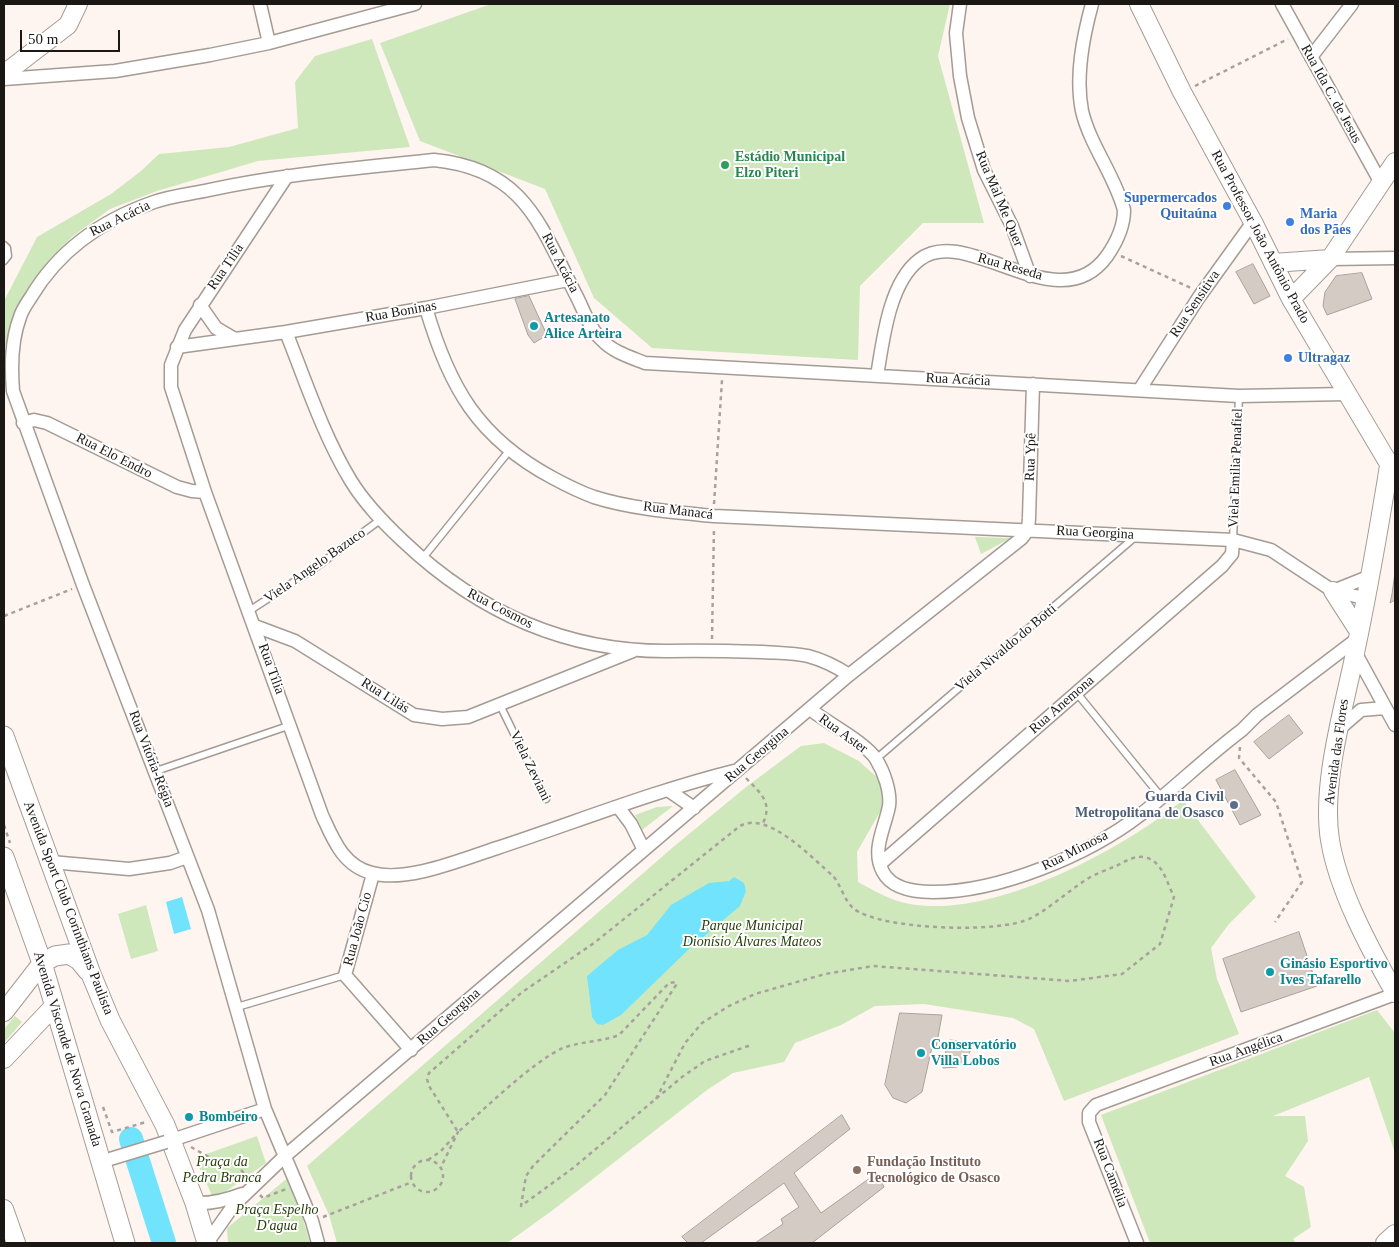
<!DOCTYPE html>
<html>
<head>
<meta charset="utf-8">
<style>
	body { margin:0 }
	#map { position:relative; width:1399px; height:1247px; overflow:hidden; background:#fef5f0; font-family:Georgia,serif }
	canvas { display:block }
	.frame { position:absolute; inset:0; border:5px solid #1b1715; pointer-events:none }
	.scale { position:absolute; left:20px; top:30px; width:100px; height:22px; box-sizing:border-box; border:2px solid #1b1715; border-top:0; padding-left:6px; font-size:15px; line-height:18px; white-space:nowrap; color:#1b1715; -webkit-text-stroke:4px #fff; paint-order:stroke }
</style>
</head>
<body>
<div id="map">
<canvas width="1399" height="1247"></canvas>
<div class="frame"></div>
<div class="scale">50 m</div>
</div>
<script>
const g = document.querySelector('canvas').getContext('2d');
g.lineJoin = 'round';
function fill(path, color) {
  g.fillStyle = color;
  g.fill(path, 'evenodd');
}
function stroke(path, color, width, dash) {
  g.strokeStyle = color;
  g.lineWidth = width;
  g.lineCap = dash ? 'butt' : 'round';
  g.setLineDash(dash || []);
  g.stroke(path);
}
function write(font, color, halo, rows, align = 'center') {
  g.font = font + ' Georgia,serif';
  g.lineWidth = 4;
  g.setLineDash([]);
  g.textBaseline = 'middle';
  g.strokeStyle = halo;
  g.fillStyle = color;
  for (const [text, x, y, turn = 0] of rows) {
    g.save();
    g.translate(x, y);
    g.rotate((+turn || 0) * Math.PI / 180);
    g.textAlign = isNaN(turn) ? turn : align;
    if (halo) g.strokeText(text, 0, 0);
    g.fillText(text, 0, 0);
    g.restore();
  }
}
fill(new Path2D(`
	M 491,4 L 950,4 L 938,56 L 984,223 L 923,223 L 860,286 L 858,360 L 652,348 L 594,298 L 545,189 L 420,141 L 380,43 Z
	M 372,39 L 410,147 L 258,161 L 157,191 L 110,209 L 73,236 L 49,260 L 23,296 L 4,350 L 4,301 L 37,237 L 111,194 L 141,171 L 159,154 L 229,147 L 298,128 L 295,82 L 315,56 Z
	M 975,537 L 1011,538 L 981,554 Z
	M 824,743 L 859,761 L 881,781 L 884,805 L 857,852 L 858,882 C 875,891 891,901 910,904 C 993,919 1120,851 1183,800 L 1256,897 L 1229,924 L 1211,948 L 1217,979 L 1239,1034 L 1064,1101 L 1034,1029 L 1013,1018 L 924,1004 L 875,1006 L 841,1025 L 795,1043 L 784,1062 L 733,1073 L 707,1090 L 553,1210 L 507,1243 L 337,1243 L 329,1215 L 307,1166 L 672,848 L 746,787 L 801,746 Z
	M 673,806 L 642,830 L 635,815 L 657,807 Z
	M 146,905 L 158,951 L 131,959 L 118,914 Z
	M 1377,1010 L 1395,1033 L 1395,1153 L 1369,1077 L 1273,1116 L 1305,1116 L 1308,1141 L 1285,1176 L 1304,1187 L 1311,1227 L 1293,1239 L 1296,1243 L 1150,1243 L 1101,1115 Z
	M 15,1016 L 22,1022 L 4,1043 L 4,1029 Z
	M 257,1136 L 266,1163 L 214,1200 L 195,1158 Z
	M 290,1176 L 310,1243 L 228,1243 L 227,1228 Z`), '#cfe8bb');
fill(new Path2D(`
	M 734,877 L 744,883 L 746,891 L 740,906 L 689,949 L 621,1015 L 603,1025 L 597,1024 L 592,1017 L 587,976 L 618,950 L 647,935 L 671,905 L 709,883 L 729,881 Z
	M 182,897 L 191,929 L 174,934 L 166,902 Z`), '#72e3fc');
stroke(new Path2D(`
	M 131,1139 L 164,1243`), '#72e3fc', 24);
const building = new Path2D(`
	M 1253,264 L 1270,296 L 1254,304 L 1236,272 Z
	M 1362,273 L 1372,299 L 1327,315 L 1323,306 L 1325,292 L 1336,276 Z
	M 529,296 L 547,335 L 534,343 L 528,335 L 515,299 Z
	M 1395,573 L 1395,600 L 1390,603 L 1392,594 Z
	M 1289,715 L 1303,733 L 1269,759 L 1254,742 Z
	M 1235,770 L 1261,815 L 1240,825 L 1216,780 Z
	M 1299,932 L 1317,986 L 1241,1012 L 1223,959 Z
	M 900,1013 L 942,1015 L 936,1048 L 932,1047 L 922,1092 L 906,1103 L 893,1098 L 885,1085 Z
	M 950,1040 L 975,1043 L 964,1062 L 957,1067 L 943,1068 L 947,1044 Z
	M 842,1115 L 850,1129 L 794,1173 L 821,1213 L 877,1173 L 884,1187 L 812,1243 L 755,1243 L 783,1224 L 781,1219 L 799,1207 L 784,1183 L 701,1243 L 688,1243 L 682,1237 Z`);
fill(building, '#d4cbc4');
stroke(building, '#aaa19b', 1);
const lane = new Path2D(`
	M 4,245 L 7,248 L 8,256 L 4,261
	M 1233,540 L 1239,396
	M 422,559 L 509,451
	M 249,611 L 312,570 L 380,520
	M 1076,692 L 1162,798
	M 500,705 L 546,799
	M 876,759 L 1135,537
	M 156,771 L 291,725
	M 237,1007 L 345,975`);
const street = new Path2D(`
	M 260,4 L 269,43
	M 960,4 L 956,33 L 960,76 L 968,118 L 984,170 L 1012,226 L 1030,276
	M 1282,4 L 1381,183
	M 1311,57 L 1352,4
	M 4,79 L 115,71 L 210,55 L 269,43 L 415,4
	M 287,176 L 185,330 L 171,365 L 171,387 L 205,492 L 322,815 C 333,839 343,866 372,873 C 406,883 463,859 497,848 C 576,822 654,791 734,771
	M 1330,259 L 1395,258
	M 200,305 L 216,328 L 233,338
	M 426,308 C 449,387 478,438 553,478 C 566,485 580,492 594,497 C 632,509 674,512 714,516 L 1233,540 L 1271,550 L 1333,591 L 1364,598
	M 286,332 C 306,382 323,435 351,481 C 365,504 384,523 403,541 C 477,611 566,652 669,651 C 700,650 732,651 763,652 C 778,653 794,653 808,656 C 823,660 837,667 849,675
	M 177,347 L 286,332 L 426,308 L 568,280
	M 877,376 C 883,340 889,283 919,260 C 967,222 1058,324 1107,256 C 1116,243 1124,226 1124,210 C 1115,176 1090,145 1082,111 C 1075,76 1083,37 1092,4
	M 1140,389 L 1199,297 L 1253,222
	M 23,423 L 34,420 L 47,423 L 177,487 L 192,491 L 205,492
	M 1333,591 L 1368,577
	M 255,626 L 295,641 L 414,715 L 442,719 L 468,717 L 633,651
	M 1355,652 L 1395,725
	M 810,709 C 827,723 865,742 876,759 C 884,772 891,792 889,806 C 885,828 871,850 883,872 C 892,889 916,892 933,892 C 999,892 1088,855 1140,815 C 1175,788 1206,757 1242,730 L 1257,715 L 1357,639
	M 1338,730 L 1361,710 L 1385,708
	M 668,790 L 694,808
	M 619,808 L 631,824 L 644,850
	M 51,862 L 129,869 L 170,863 L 187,857
	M 880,864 L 1222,566 L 1232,554 L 1233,540
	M 373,874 L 345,975 L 411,1050
	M 166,1142 L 265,1109
	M 195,1203 C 212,1204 226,1200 242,1194
	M 207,1243 L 233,1206 L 285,1156 L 849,675 L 1022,538 L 1028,530 L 1029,518 L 1033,384
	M 318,1243 L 312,1221 L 265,1109 L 208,910 L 83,585 L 13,391 C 11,366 11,341 20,317 C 22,310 27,303 31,297 C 59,250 102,220 154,202 C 171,196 191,194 209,190 C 283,174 359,168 434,160 C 525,169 540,225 577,297 C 584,311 590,329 602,340 C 613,352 630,357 645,363 L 1239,396 L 1346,394
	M 1137,1243 L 1089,1122 L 1089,1113 L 1096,1105 L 1395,994`);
const secondary = new Path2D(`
	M 1139,4 L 1182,92 L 1253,222 L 1291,299 L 1395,474
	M 4,74 L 68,25 L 78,4
	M 1273,263 L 1330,259
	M 1291,299 L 1330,259 L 1395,162
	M 1389,466 C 1379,528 1368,591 1355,653 C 1344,708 1321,784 1330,840 C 1338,890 1370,949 1395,993
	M 1333,591 L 1358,630
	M 4,1012 L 42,963
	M 4,1059 L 54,1006
	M 4,1209 L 16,1243
	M 1385,1243 L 1395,1234`);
const primary = new Path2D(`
	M 4,736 L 91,974 L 110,1020 L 165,1125 L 195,1203 L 207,1243
	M 4,857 L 42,963 L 125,1243
	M 42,963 L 55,956 L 69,954 L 79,960 L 88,971`);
stroke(lane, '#a59b95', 9);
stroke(street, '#a59b95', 15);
stroke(secondary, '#a59b95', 20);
stroke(primary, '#a59b95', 21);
stroke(new Path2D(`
	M 1195,86 L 1288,39
	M 1121,256 L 1191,288
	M 714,504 L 722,380
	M 4,616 L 72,589
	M 712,639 L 714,527
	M 1240,747 L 1239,758 L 1276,802 L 1302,882 L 1275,922
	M 746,778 C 760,793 773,802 763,823
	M 4,825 L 10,843
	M 656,1099 L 685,1043 L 702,1023 L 729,1006 L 755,994 L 825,974 L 873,966 L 1070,981 L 1122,974 L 1160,944 L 1174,897 C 1167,883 1162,859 1143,857 C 1134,856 1126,861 1118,865 C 1107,870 1094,874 1084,881 C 1066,893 1050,908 1031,918 C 1002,934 878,930 853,908 C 844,900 841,885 833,876 C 813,859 768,810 740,826 L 594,943 L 521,993 L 429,1073 L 427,1079 L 429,1086 L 458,1132 C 486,1108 532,1062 563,1048 C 582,1041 601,1042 619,1035 L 669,983 L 676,982 L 676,985 L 605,1095 L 533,1166 L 526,1176 L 521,1206 L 573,1168 L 682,1077 L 705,1061 L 751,1045
	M 103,1107 L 112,1132 L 146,1122
	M 191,1147 L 212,1159 L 238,1166 L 246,1176
	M411 1176a16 16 0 1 1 32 0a16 16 0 1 1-32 0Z
	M 428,1160 L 441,1151 L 458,1132 L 441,1167
	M 260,1195 L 263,1198 L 286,1189
	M 323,1217 L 412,1182`), '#a8a19d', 2.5, [4, 4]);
stroke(lane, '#fff', 6);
stroke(street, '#fff', 12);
stroke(secondary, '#fff', 18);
stroke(primary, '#fff', 19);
const streetBridge = new Path2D(`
	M 110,1159 L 166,1142`);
stroke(streetBridge, '#a59b95', 15, []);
stroke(streetBridge, '#fff', 12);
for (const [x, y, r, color] of [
	[725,165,5,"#2e9e5b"],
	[1227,206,5,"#3f7fe0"],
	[1290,222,5,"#3f7fe0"],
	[534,326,5,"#0f9aa8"],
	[1288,358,5,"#3f7fe0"],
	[1234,805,5,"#5c6f8a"],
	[1270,972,5,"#0f9aa8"],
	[921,1053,5,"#0f9aa8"],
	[189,1117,5,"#0f9aa8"],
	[857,1170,5,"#8d6e63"]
]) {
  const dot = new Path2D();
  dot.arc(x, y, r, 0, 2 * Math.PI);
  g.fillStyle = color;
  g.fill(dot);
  stroke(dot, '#fff', 2);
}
write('14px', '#1b1715', '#fff', [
	["Rua Ida C. de Jesus",1331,94,61],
	["Rua Mal Me Quer",999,199,67],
	["Rua Acácia",120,219,-26],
	["Rua Professor João Antônio Prado",1260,237,62],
	["Rua Acácia",560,263,63],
	["Rua Tília",226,267,-56],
	["Rua Reseda",1010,267,16],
	["Rua Sensitiva",1195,304,-56],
	["Rua Boninas",401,312,-10],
	["Rua Acácia",958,380,3],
	["Rua Elo Endro",114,456,27],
	["Rua Ypê",1031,457,-88],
	["Viela Emilia Penafiel",1236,468,-88],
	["Rua Manacá",678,511,7],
	["Rua Georgina",1095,533,3],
	["Viela Angelo Bazuco",315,566,-35],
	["Rua Cosmos",500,609,27],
	["Viela Nivaldo do Botti",1006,648,-40],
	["Rua Tília",271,669,70],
	["Rua Lilás",385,696,32],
	["Rua Anemona",1062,705,-41],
	["Rua Aster",843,734,36],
	["Avenida das Flores",1337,752,-82],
	["Rua Georgina",757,755,-40],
	["Rua Vitória-Régia",151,759,69],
	["Viela Zeviani",530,766,64],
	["Rua Mimosa",1075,851,-27],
	["Avenida Sport Club Corinthians Paulista",68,908,69],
	["Rua João Cio",358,929,-75],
	["Rua Georgina",449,1017,-41],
	["Avenida Visconde de Nova Granada",67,1049,73],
	["Rua Angélica",1246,1050,-20],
	["Rua Camélia",1110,1173,69]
]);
write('bold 14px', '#27864d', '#fff', [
	["Estádio Municipal",735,157],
	["Elzo Piteri",735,173]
], 'left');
write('bold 14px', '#366cbe', '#fff', [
	["Supermercados",1217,198,"right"],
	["Quitaúna",1217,214,"right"],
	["Maria",1300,214],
	["dos Pães",1300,230],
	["Ultragaz",1298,358]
], 'left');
write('bold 14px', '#0d838f', '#fff', [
	["Artesanato",544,318],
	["Alice Arteira",544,334],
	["Ginásio Esportivo",1280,964],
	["Ives Tafarello",1280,980],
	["Conservatório",931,1045],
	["Villa Lobos",931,1061],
	["Bombeiro",199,1117]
], 'left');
write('bold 14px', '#4e5e75', '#fff', [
	["Guarda Civil",1224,797],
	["Metropolitana de Osasco",1224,813]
], 'right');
write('italic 14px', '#273f0a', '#fff', [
	["Parque Municipal",752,926],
	["Dionísio Álvares Mateos",752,942],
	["Praça da",222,1162],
	["Pedra Branca",222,1178],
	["Praça Espelho",277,1210],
	["D'agua",277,1226]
]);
write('bold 14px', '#785e54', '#fff', [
	["Fundação Instituto",867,1162],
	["Tecnológico de Osasco",867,1178]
], 'left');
</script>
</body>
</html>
